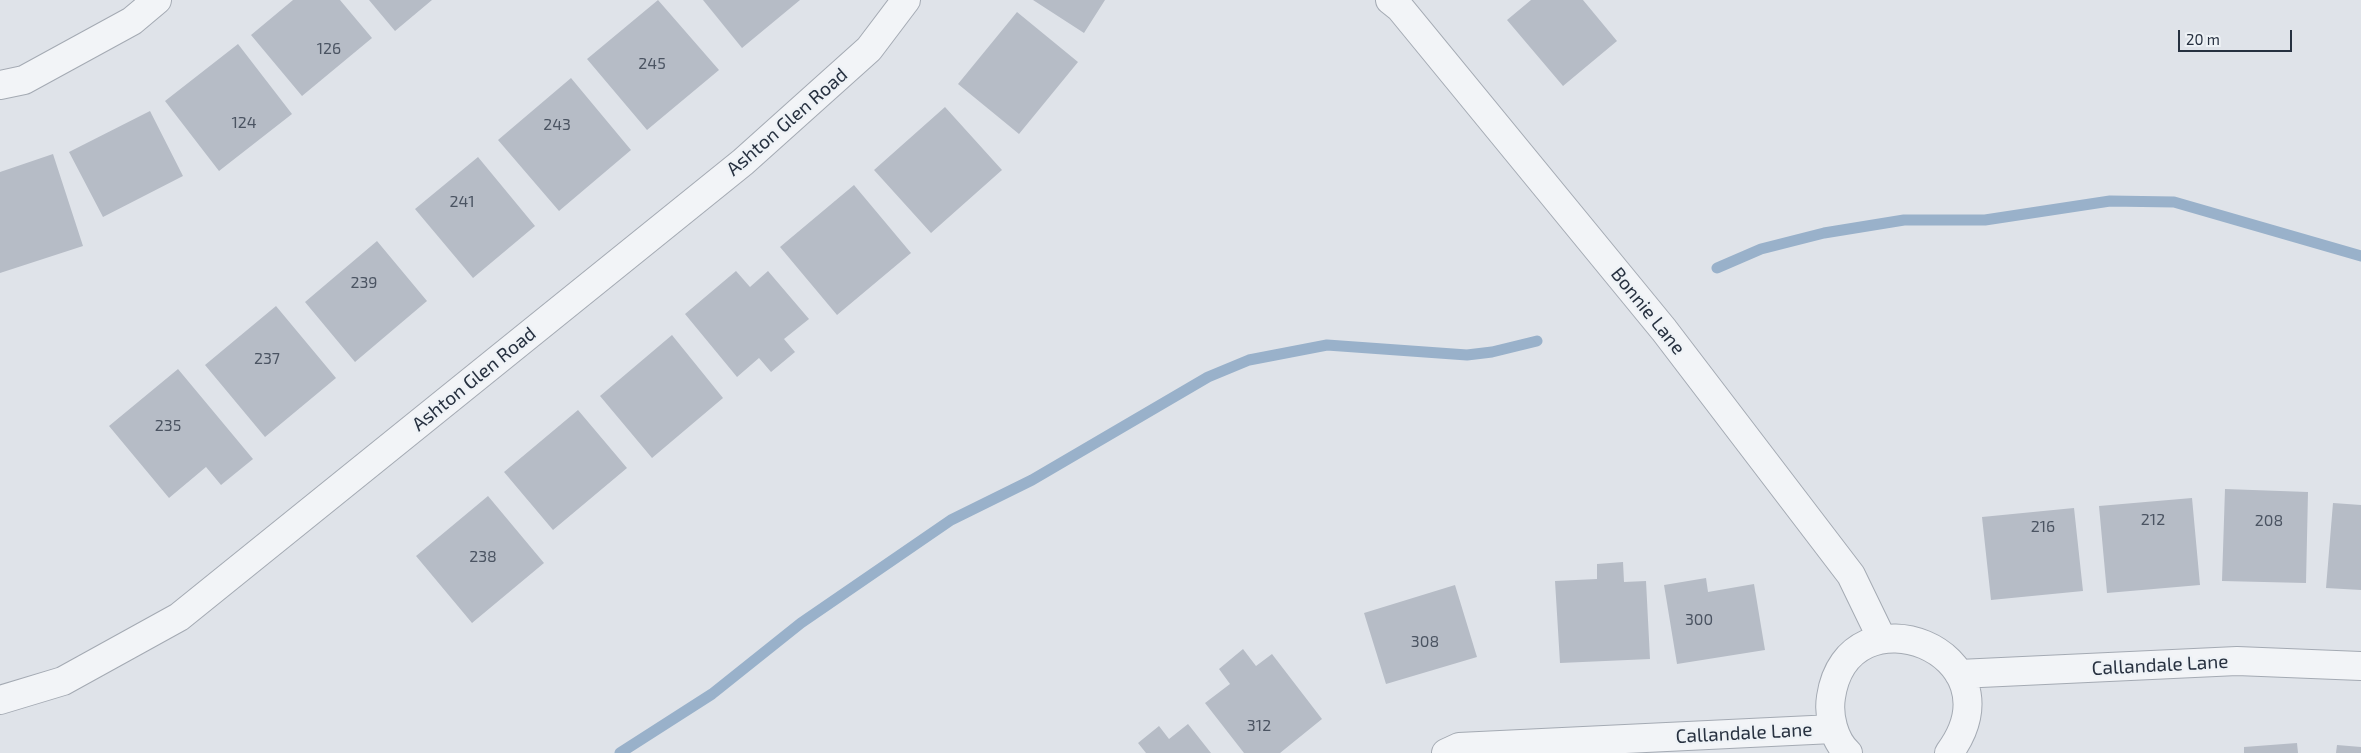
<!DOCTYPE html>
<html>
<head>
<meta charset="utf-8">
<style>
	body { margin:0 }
	#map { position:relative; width:2361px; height:753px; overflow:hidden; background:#dfe3e9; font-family:"Exo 2",sans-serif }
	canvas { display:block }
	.scale { position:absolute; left:2178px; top:30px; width:114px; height:22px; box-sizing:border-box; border:2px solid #273140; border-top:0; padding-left:6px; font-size:15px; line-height:18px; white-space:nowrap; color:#273140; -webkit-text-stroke:4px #eef2f6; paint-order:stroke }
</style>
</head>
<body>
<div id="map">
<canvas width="2361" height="753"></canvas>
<div class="scale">20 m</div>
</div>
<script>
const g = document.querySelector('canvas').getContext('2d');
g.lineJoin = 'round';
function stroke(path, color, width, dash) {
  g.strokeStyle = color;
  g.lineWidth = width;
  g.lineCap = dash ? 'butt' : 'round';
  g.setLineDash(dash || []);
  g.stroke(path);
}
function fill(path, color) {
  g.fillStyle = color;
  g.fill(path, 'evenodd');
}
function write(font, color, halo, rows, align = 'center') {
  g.font = font + ' "Exo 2",sans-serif';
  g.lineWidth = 4.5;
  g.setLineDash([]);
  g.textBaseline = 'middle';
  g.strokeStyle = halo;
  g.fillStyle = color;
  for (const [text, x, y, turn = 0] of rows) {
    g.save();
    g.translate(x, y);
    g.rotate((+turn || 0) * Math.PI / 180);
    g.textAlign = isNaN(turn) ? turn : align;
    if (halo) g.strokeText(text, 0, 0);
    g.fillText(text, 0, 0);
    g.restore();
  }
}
stroke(new Path2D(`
	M 1717,268 L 1761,249 L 1824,233 L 1904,220 L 1985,220 L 2110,201 L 2174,202 L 2361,256
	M 620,753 L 712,694 L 801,623 L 951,520 L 1032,480 L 1208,377 L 1249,360 L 1327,345 L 1467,355 L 1492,352 L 1537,341`), '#99b1ca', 11);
fill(new Path2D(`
	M 293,0 L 340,0 L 372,38 L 302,96 L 251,35 Z
	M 369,0 L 432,0 L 395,31 Z
	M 658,0 L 719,70 L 647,130 L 587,59 Z
	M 703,0 L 800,0 L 742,48 Z
	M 1033,0 L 1105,0 L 1084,33 Z
	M 1531,0 L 1583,0 L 1617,41 L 1563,86 L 1507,20 Z
	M 1017,12 L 1078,62 L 1019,134 L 958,84 Z
	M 238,44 L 292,114 L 219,171 L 165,101 Z
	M 571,78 L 631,150 L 559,211 L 498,140 Z
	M 945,107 L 1002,170 L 931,233 L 874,170 Z
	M 150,111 L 183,176 L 103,217 L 69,152 Z
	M 53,154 L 83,246 L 0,273 L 0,172 Z
	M 478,157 L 535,226 L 473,278 L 415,209 Z
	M 854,185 L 911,253 L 837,315 L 780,247 Z
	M 377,241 L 427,301 L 355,362 L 305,302 Z
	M 736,271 L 750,287 L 768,271 L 809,319 L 784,339 L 795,352 L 771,372 L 759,358 L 737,377 L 685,314 Z
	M 276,306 L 336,378 L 265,437 L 205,365 Z
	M 672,335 L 723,398 L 652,458 L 600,396 Z
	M 178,369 L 253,459 L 221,485 L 206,467 L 169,498 L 109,426 Z
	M 578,410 L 627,468 L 553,530 L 504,472 Z
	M 2225,489 L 2308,492 L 2306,583 L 2222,581 Z
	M 488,496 L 544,563 L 472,623 L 416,556 Z
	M 2192,498 L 2200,585 L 2107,593 L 2099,506 Z
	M 2333,503 L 2361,505 L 2361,590 L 2326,588 Z
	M 2074,508 L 2083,591 L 1991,600 L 1982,517 Z
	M 1623,562 L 1624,582 L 1646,581 L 1650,659 L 1560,663 L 1555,581 L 1597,579 L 1597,564 Z
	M 1706,578 L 1708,592 L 1754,584 L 1765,650 L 1677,664 L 1664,585 Z
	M 1455,585 L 1477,657 L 1386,684 L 1364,613 Z
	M 1243,649 L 1256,666 L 1272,654 L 1322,719 L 1280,753 L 1244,753 L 1205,703 L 1230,684 L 1219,669 Z
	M 1188,724 L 1211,753 L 1146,753 L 1138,743 L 1159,726 L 1169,739 Z
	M 2297,743 L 2298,753 L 2244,753 L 2244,747 Z
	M 2337,745 L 2361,747 L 2361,753 L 2336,753 Z`), '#b6bcc6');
const street = new Path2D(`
	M 1390,0 L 1400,8 L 1664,330 L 1851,575 L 1882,639
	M 0,85 L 24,80 L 132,21 L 157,0
	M 1959,674 L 2237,661 L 2361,666
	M 0,700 L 63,681 L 179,617 L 743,162 L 869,49 L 906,0
	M 1446,753 L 1459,747 L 1833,729
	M 1848,753 C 1834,740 1828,716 1831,697 C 1848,584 2024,652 1949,753`);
stroke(street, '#a4aab3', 30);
stroke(street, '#f2f4f7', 28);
write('16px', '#4b5462', null, [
	["126",329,49],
	["245",652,64],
	["124",244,123],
	["243",557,125],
	["241",462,202],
	["239",364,283],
	["237",267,359],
	["235",168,426],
	["212",2153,520],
	["208",2269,521],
	["216",2043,527],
	["238",483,557],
	["300",1699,620],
	["308",1425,642],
	["312",1259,726]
]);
write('19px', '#273140', '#eef2f6', [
	["Ashton Glen Road",787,122,-41],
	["Bonnie Lane",1648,311,51],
	["Ashton Glen Road",474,379,-39],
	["Callandale Lane",2160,665,-3],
	["Callandale Lane",1744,733,-3]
]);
</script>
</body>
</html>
